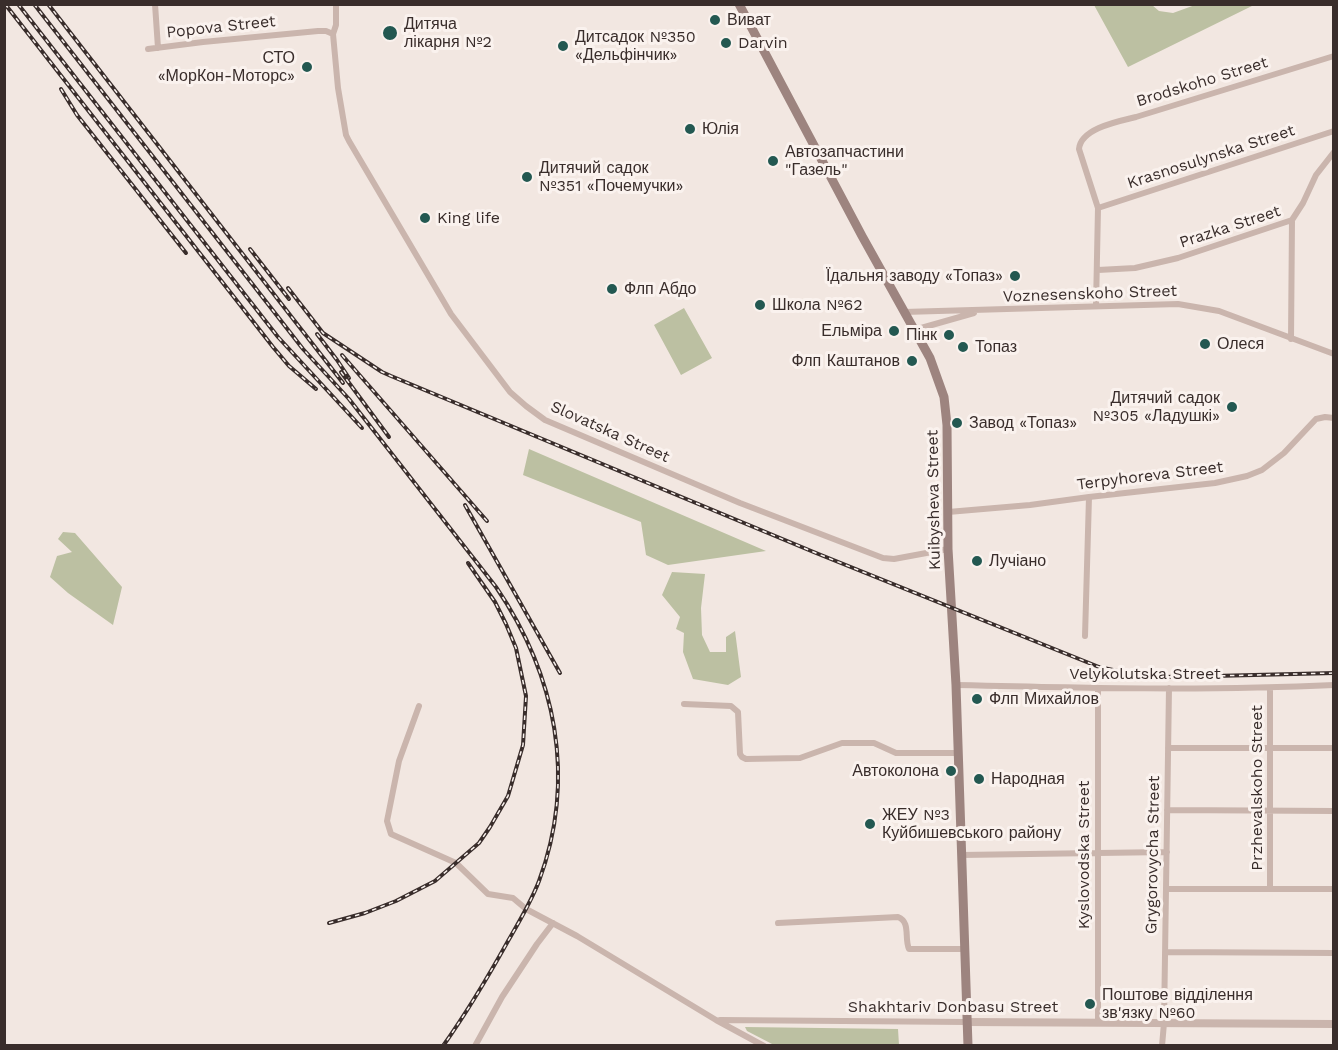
<!DOCTYPE html>
<html>
<head>
<meta charset="utf-8">
<style>
	body { margin:0 }
	#map { position:relative; width:1338px; height:1050px; overflow:hidden; background:#f2e7e1; font-family:"Work Sans",sans-serif }
	canvas { display:block }
	.frame { position:absolute; inset:0; border:6px solid #392d2b; pointer-events:none }
</style>
</head>
<body>
<div id="map">
<canvas width="1338" height="1050"></canvas>
<div class="frame"></div>
</div>
<script>
const g = document.querySelector('canvas').getContext('2d');
g.lineJoin = 'round';
function fill(path, color) {
  g.fillStyle = color;
  g.fill(path, 'evenodd');
}
function stroke(path, color, width, dash) {
  g.strokeStyle = color;
  g.lineWidth = width;
  g.lineCap = dash ? 'butt' : 'round';
  g.setLineDash(dash || []);
  g.stroke(path);
}
function write(font, color, halo, rows, align = 'center') {
  g.font = font + ' "Work Sans",sans-serif';
  g.lineWidth = 6;
  g.setLineDash([]);
  g.textBaseline = 'middle';
  g.strokeStyle = halo;
  g.fillStyle = color;
  for (const [text, x, y, turn = 0] of rows) {
    g.save();
    g.translate(x, y);
    g.rotate((+turn || 0) * Math.PI / 180);
    g.textAlign = isNaN(turn) ? turn : align;
    if (halo) g.strokeText(text, 0, 0);
    g.fillText(text, 0, 0);
    g.restore();
  }
}
fill(new Path2D(`
	M 1094,5 L 1152,5 L 1159,11 L 1173,13 L 1195,5 L 1254,5 L 1128,67 Z
	M 684,308 L 712,358 L 681,375 L 654,325 Z
	M 529,449 L 766,551 L 668,565 L 646,555 L 641,522 L 523,475 Z
	M 63,532 L 75,533 L 122,587 L 113,625 L 68,593 L 50,577 L 57,556 L 72,552 L 58,539 Z
	M 672,572 L 705,574 L 701,608 L 702,635 L 710,652 L 726,652 L 726,637 L 735,631 L 741,677 L 728,685 L 693,679 L 683,652 L 684,633 L 676,629 L 680,617 L 662,595 Z
	M 745,1027 L 898,1029 L 899,1045 L 774,1045 L 747,1031 Z`), '#bcc0a2');
stroke(new Path2D(`
	M 155,4 L 158,48
	M 336,4 L 336,25 L 333,34 L 338,88 L 346,135 L 349,141 L 451,314 L 510,392 L 526,406 L 545,420 L 740,503 L 883,558 L 894,559 L 948,549
	M 148,49 L 203,42 L 318,31 L 326,31 L 333,34
	M 1098,208 L 1334,131
	M 1098,270 L 1135,268 L 1178,258 L 1292,220 L 1303,203 L 1316,175 L 1334,152
	M 1096,306 L 1098,208 L 1079,149 C 1081,128 1120,121 1136,117 L 1334,56
	M 904,312 L 1178,304 L 1219,311 L 1334,354
	M 914,330 L 974,313
	M 1291,339 L 1292,220
	M 948,512 L 1030,505 L 1089,497 L 1215,483 L 1247,476 L 1262,470 L 1284,453 L 1316,419 L 1325,417 L 1334,418
	M 1085,636 L 1089,497
	M 956,685 C 1082,688 1208,691 1334,685
	M 684,704 L 731,706 L 738,712 L 740,754 L 742,757 L 746,759 L 800,758 L 842,743 L 874,743 L 896,753 L 958,753
	M 419,706 L 399,761 L 387,821 L 391,834 L 456,863 L 488,894 L 513,898 L 526,909 L 577,936 L 716,1020 L 764,1046
	M 1168,748 L 1334,748
	M 1167,810 L 1334,811
	M 961,855 L 1167,852
	M 1166,889 L 1334,889
	M 1270,889 L 1270,688
	M 778,923 L 898,917 C 911,922 904,938 909,949 L 964,949
	M 1165,952 L 1334,953
	M 720,1020 L 967,1022
	M 1098,1022 L 1098,688
	M 475,1046 L 502,997 L 537,944 L 553,923
	M 1162,1046 L 1164,1023 L 1169,688`), '#cab5ad', 6);
stroke(new Path2D(`
	M 967,1022 L 1334,1024`), '#cab5ad', 8);
stroke(new Path2D(`
	M 739,4 L 862,236 L 930,358 L 944,397 L 947,425 L 948,549 L 956,685 L 968,1046`), '#9d847f', 9);
const rail = new Path2D(`
	M 5,4 L 273,347 L 289,366 L 316,389
	M 18,4 L 278,337 L 362,428
	M 34,4 L 303,349 L 349,399 L 496,587 C 556,675 577,778 539,881 C 531,902 519,922 508,941 C 488,977 467,1012 443,1046
	M 48,4 L 343,383
	M 61,89 L 77,115 L 186,253
	M 250,249 L 289,299
	M 288,288 L 323,333 L 382,372 L 391,376 L 816,553 L 1099,667 L 1141,676 L 1174,677 L 1334,673
	M 317,334 L 337,360 L 349,378
	M 342,355 L 487,521
	M 341,372 L 389,437
	M 465,505 L 560,673
	M 329,923 L 365,913 L 396,901 L 435,881 L 479,843 L 490,827 L 508,796 L 523,745 L 526,696 L 516,648 L 506,624 L 495,602 L 468,563`);
stroke(rail, '#392d2b', 4);
stroke(rail, '#faf2ee', 1.5, [4.5]);
for (const [x, y, r, color] of [
	[715,20,6,"#235851"],
	[390,33,8,"#235851"],
	[726,43,6,"#235851"],
	[563,46,6,"#235851"],
	[307,67,6,"#235851"],
	[690,129,6,"#235851"],
	[773,161,6,"#235851"],
	[527,177,6,"#235851"],
	[425,218,6,"#235851"],
	[1015,276,6,"#235851"],
	[612,289,6,"#235851"],
	[760,305,6,"#235851"],
	[894,331,6,"#235851"],
	[949,335,6,"#235851"],
	[1205,344,6,"#235851"],
	[963,347,6,"#235851"],
	[912,361,6,"#235851"],
	[1232,407,6,"#235851"],
	[957,423,6,"#235851"],
	[977,561,6,"#235851"],
	[977,699,6,"#235851"],
	[951,771,6,"#235851"],
	[979,779,6,"#235851"],
	[870,824,6,"#235851"],
	[1090,1004,6,"#235851"]
]) {
  const dot = new Path2D();
  dot.arc(x, y, r, 0, 2 * Math.PI);
  g.fillStyle = color;
  g.fill(dot);
  stroke(dot, '#faf2ee', 2);
}
write('16px', '#392d2b', '#faf2ee', [
	["Виват",727,20],
	["Дитяча",404,24],
	["лікарня №2",404,42],
	["Дитсадок №350",575,37],
	["«Дельфінчик»",575,55],
	["Darvin",738,43],
	["СТО",295,58,"right"],
	["«МорКон-Моторс»",295,76,"right"],
	["Юлія",702,129],
	["Автозапчастини",785,152],
	["\"Газель\"",785,170],
	["Дитячий садок",539,168],
	["№351 «Почемучки»",539,186],
	["King life",437,218],
	["Їдальня заводу «Топаз»",1003,276,"right"],
	["Флп Абдо",624,289],
	["Школа №62",772,305],
	["Ельміра",882,331,"right"],
	["Пінк",937,335,"right"],
	["Олеся",1217,344],
	["Топаз",975,347],
	["Флп Каштанов",900,361,"right"],
	["Дитячий садок",1220,398,"right"],
	["№305 «Ладушкі»",1220,416,"right"],
	["Завод «Топаз»",969,423],
	["Лучіано",989,561],
	["Флп Михайлов",989,699],
	["Автоколона",939,771,"right"],
	["Народная",991,779],
	["ЖЕУ №3",882,815],
	["Куйбишевського району",882,833],
	["Поштове відділення",1102,995],
	["зв'язку №60",1102,1013]
], 'left');
write('16px', '#392d2b', '#faf2ee', [
	["Popova Street",221,27,-6],
	["Brodskoho Street",1202,82,-17],
	["Krasnosulynska Street",1211,157,-18],
	["Prazka Street",1230,227,-18],
	["Voznesenskoho Street",1090,294,-2],
	["Slovatska Street",610,432,24],
	["Terpyhoreva Street",1150,476,-7],
	["Kuibysheva Street",934,500,-91],
	["Velykolutska Street",1145,674],
	["Przhevalskoho Street",1257,788,-90],
	["Kyslovodska Street",1084,855,-90],
	["Grygorovycha Street",1153,855,-89],
	["Shakhtariv Donbasu Street",953,1007]
]);
</script>
</body>
</html>
